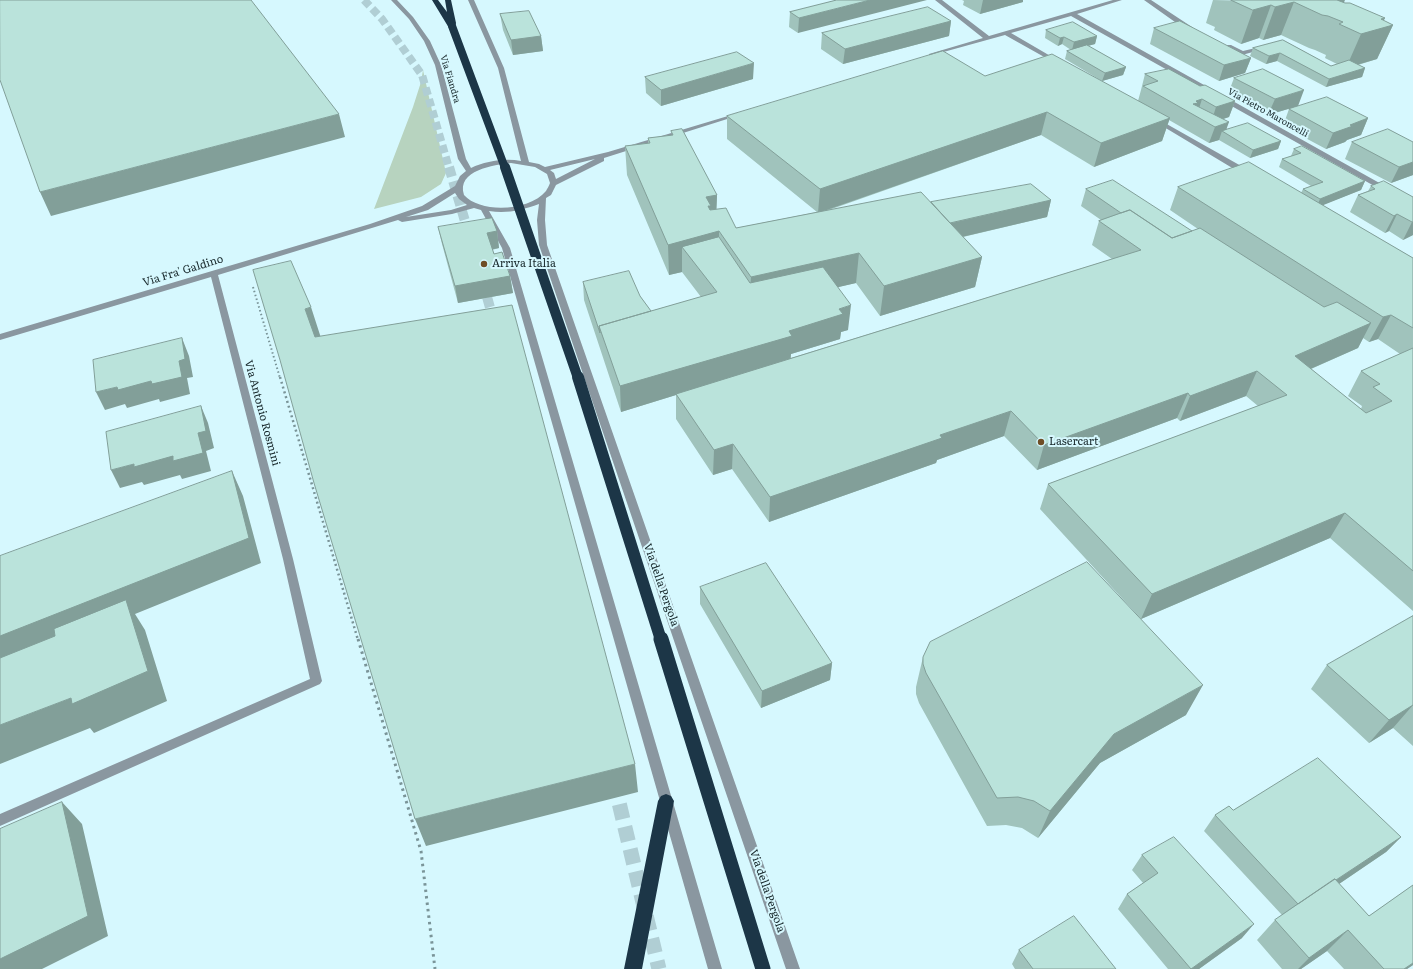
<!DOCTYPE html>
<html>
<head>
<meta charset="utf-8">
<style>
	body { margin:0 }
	canvas { display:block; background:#d6f8fe }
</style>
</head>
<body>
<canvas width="1413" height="969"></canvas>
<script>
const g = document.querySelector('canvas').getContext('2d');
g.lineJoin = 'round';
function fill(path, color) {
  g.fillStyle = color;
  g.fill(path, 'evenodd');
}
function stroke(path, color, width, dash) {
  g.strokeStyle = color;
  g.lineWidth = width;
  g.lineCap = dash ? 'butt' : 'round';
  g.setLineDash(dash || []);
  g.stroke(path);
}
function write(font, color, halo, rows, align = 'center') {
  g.font = font + ' Literata,serif';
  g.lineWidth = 4;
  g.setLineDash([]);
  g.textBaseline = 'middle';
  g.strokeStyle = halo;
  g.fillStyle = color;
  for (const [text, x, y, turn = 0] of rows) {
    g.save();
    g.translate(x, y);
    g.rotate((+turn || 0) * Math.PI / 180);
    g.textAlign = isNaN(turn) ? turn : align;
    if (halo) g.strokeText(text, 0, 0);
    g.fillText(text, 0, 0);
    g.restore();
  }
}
fill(new Path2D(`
	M 423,70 L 446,173 L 441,184 L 421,197 L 374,209 L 413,107 L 421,82 Z`), '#b7d3bf');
stroke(new Path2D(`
	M 364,0 L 382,19 L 422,75 L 449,168`), '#b0ced4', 8, [8, 4]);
stroke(new Path2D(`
	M 449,167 L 470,238
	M 483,283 L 495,325`), '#b0ced4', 10, [10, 5]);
stroke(new Path2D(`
	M 614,782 L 659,969`), '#b0ced4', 15, [15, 8]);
stroke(new Path2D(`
	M 253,287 L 280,378`), '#7a9498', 2, [1.5, 2.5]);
stroke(new Path2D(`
	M 280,377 L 358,640`), '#7a9498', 2.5, [2, 3]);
stroke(new Path2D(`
	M 358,639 L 421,851 L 435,969`), '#7a9498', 3, [2.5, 4]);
fill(new Path2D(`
	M 391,0 L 397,0 L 413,17 L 430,41 L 441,65 L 466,159 L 471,168 C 486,161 505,158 521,161 L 498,68 L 468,0 L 474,0 L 504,68 L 529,162 L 539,164 L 545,167 L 608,152 L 738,113 L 743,114 L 604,158 L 604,161 L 556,185 L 551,195 L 546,198 L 545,220 L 547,245 L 800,969 L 786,969 L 539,245 L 537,220 L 539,204 C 522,210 507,214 489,211 L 510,248 L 722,969 L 708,969 L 502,248 L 481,210 L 474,208 L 452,214 L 402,222 L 398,220 L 218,275 L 293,559 L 322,681 L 320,684 L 0,826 L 0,814 L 310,679 L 283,559 L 211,277 L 0,340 L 0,334 L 370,224 L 422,206 L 455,186 L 460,176 L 466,171 L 458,159 L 435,65 L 424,41 L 409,19 ZM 595,159 L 556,179 L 554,173 L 550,170 ZM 511,163 L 535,167 L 547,174 L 550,183 C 549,186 547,189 546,191 C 530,211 481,214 464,195 C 456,170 494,165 511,163 ZM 455,193 L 459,199 L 467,205 L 451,210 L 406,217 L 428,210 Z
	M 935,0 L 942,0 L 989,36 L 1113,0 L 1122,0 L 1077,14 L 1392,190 L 1391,192 L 1385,192 L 1071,16 L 1011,33 L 1059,61 L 1059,63 L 1055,63 L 1005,35 L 929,56 L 929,54 L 983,38 Z
	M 1144,0 L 1151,0 L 1192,27 L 1187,28 L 1175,22 Z
	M 1227,45 L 1231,45 L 1243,51 L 1264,46 L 1267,48 L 1242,55 L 1227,47 Z
	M 1156,118 L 1250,171 L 1251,173 L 1247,175 L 1244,175 L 1154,121 L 1153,120 Z`), '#8a97a0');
fill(new Path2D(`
	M 432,0 L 438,0 L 447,12 L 445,0 L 451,0 L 456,23 L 455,28 L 449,28 Z
	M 666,794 L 671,796 L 674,801 L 642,969 L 624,969 L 658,801 L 661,796 Z`), '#1c3647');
stroke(new Path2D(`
	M 452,26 L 505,168`), '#1c3647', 8);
stroke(new Path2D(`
	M 505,167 L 578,378`), '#1c3647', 10);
stroke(new Path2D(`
	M 578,377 L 661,640`), '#1c3647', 12);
stroke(new Path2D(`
	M 661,639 L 763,969`), '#1c3647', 15);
fill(new Path2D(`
	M 837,0 L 798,33 L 789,27 L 790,12 Z
	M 962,0 L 1023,0 L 1023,2 L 980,14 L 963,5 L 964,1 Z
	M 1213,0 L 1344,3 L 1393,25 L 1377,59 L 1358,65 L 1365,68 L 1362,77 L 1326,87 L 1277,61 L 1266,64 L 1250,56 L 1253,48 L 1283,40 L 1331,66 L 1337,64 L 1325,58 L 1326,55 L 1315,50 L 1309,48 L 1281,35 L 1263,40 L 1259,38 L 1241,44 L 1214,30 L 1215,27 L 1206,23 Z
	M 500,14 L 541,36 L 543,51 L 513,55 L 503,30 Z
	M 951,21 L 949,36 L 843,64 L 821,49 L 822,33 Z
	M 1154,28 L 1251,58 L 1245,73 L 1219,81 L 1150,44 Z
	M 1046,30 L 1097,36 L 1095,44 L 1088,46 L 1126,67 L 1123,75 L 1102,81 L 1065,59 L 1067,51 L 1071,50 L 1062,44 L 1058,46 L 1045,38 Z
	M 1145,74 L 1200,86 L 1235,101 L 1229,117 L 1223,119 L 1227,130 L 1281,141 L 1278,149 L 1250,158 L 1219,140 L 1209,143 L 1169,120 L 1162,141 L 1094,167 L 1041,135 L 829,210 L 931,202 L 1051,200 L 1047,217 L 963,237 L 982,257 L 975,287 L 880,316 L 856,283 L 838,287 L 848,330 L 841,332 L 840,339 L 791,354 L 791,358 L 1112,259 L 1092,245 L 1099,221 L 1101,220 L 1081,206 L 1086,189 L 1192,231 L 1198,229 L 1170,210 L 1178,187 L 1301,193 L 1303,189 L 1311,186 L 1279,167 L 1282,159 L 1291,156 L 1294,149 L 1365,181 L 1361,190 L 1322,205 L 1413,258 L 1413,611 L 1330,538 L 1141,619 L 1040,509 L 1048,484 L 1258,406 L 1246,396 L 1180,421 L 1177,418 L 1037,470 L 1004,436 L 937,460 L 936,463 L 769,522 L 732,469 L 713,475 L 676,419 L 676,395 L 621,412 L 584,300 L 583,282 L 640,296 L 651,311 L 701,297 L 682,272 L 669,275 L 627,175 L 625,146 L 648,143 L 648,138 L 672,135 L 671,131 L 717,195 L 716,209 L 736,228 L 817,212 L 727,139 L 727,116 L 985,76 L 1138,101 L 1141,90 ZM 1363,338 L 1369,342 L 1378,339 L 1400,354 L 1361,371 L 1348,396 L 1362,406 L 1361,409 L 1311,369 L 1358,348 Z
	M 645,77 L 753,79 L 661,106 L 646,93 Z
	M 1234,78 L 1298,106 L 1268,115 L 1228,94 Z
	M 1289,109 L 1368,118 L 1361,135 L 1347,140 L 1345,142 L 1326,149 L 1283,126 Z
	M 1352,142 L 1413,142 L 1413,175 L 1391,183 L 1345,159 Z
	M 1371,186 L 1413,197 L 1413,235 L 1403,240 L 1389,231 L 1385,233 L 1350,212 L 1358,195 L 1368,191 Z
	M 438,227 L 497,231 L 499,248 L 492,250 L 494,254 L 510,276 L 513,293 L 458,303 L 442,244 Z
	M 700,587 L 832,663 L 830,680 L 761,708 L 700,604 Z
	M 1413,616 L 1413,746 L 1393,728 L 1369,743 L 1311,689 L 1327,665 Z
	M 923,657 L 1186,715 L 1100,763 L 1038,838 L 1022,828 L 1006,825 L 987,826 L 919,703 L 916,694 L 916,687 Z
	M 1233,810 L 1401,837 L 1386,852 L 1339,884 L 1369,916 L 1413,885 L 1413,965 L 1407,969 L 1344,969 L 1327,951 L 1301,969 L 1282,969 L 1257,940 L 1275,920 L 1282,915 L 1204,831 L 1215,815 Z
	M 1142,855 L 1242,938 L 1199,969 L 1168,969 L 1118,909 L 1127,894 L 1143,883 L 1132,870 Z
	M 1019,950 L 1116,969 L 1015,969 L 1012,964 Z`), '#a0c3bc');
fill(new Path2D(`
	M 870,0 L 927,0 L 798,33 L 799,18 Z
	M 983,0 L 1023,0 L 1023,2 L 980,14 Z
	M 1332,0 L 1345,0 L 1342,7 Z
	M 1294,2 L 1281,35 L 1263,40 L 1275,7 Z
	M 1271,5 L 1259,38 L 1241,44 L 1253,10 Z
	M 1385,18 L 1380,28 L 1393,25 L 1377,59 L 1346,68 L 1361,34 L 1381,19 Z
	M 951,21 L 949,36 L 843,64 L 845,49 Z
	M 541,36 L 543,51 L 513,55 L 511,40 Z
	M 1097,36 L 1095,44 L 1072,50 L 1074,42 Z
	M 1064,37 L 1062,44 L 1058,46 L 1060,38 Z
	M 1280,53 L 1277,61 L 1266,64 L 1269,56 Z
	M 1251,58 L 1245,73 L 1219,81 L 1224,65 Z
	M 754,63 L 753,79 L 661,106 L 661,90 Z
	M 1126,67 L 1123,75 L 1102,81 L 1105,73 Z
	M 1365,68 L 1362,77 L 1326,87 L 1329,79 Z
	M 1304,90 L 1298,106 L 1268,115 L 1275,99 Z
	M 1202,99 L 1197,115 L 1193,104 L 1196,101 Z
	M 1235,101 L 1229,117 L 1211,123 L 1216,107 Z
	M 1047,112 L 1041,135 L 818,213 L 820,189 Z
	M 339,114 L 345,137 L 51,216 L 40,192 Z
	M 1170,118 L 1162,141 L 1094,167 L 1101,143 Z
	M 1368,118 L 1361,135 L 1347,140 L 1345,142 L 1326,149 L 1333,133 L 1350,125 Z
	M 1229,122 L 1225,133 L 1222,131 L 1219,140 L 1209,143 L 1215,127 Z
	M 1281,141 L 1278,149 L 1250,158 L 1253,150 Z
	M 1413,162 L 1413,175 L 1391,183 L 1399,167 Z
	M 1365,181 L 1361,190 L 1316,208 L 1320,199 Z
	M 717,195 L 716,225 L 719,231 L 719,261 L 682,247 L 682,272 L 669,275 L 668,245 L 706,197 Z
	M 1051,200 L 1047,217 L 936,243 L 939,226 Z
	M 1397,214 L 1389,231 L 1385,233 L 1394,216 Z
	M 1412,222 L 1413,222 L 1413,235 L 1403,240 Z
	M 497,231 L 499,248 L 489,250 L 487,233 Z
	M 859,253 L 856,283 L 749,308 L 751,277 Z
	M 982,257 L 975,287 L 880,316 L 884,286 Z
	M 510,276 L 513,293 L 458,303 L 455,286 Z
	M 851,305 L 848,330 L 841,332 L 840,339 L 791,354 L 790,361 L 676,394 L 676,395 L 621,412 L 620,386 Z
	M 311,307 L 321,338 L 314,340 L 305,309 Z
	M 1391,315 L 1378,339 L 1369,342 L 1383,317 Z
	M 1371,323 L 1358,348 L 1283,381 L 1295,356 Z
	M 182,338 L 189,356 L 193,377 L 187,378 L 190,394 L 160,402 L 159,399 L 127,408 L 125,404 L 105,410 L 96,392 L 117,387 L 151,381 L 179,361 Z
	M 1257,371 L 1246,396 L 1180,421 L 1190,396 Z
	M 1188,393 L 1177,418 L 1037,470 L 1044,445 Z
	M 201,406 L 208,423 L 214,448 L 206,451 L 211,471 L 182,479 L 180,475 L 144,485 L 142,482 L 120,488 L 111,470 L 134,464 L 198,433 Z
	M 1011,411 L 1004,436 L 937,460 L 936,463 L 769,522 L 770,497 L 940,435 Z
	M 733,444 L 732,469 L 713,475 L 714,450 Z
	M 232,471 L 243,496 L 261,563 L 135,614 L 145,630 L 167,701 L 94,733 L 90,728 L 0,764 L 0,725 L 71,698 L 148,671 L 0,667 L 0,636 Z
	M 1345,513 L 1330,538 L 1141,619 L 1152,594 Z
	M 832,663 L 830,680 L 761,708 L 762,691 Z
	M 1203,685 L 1186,715 L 1100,763 L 1038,838 L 1050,811 L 1114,734 Z
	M 1413,705 L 1393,728 L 1369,743 L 1389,720 Z
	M 635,764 L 638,792 L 426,846 L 415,819 Z
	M 62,802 L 82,824 L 108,936 L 42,969 L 0,969 L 0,959 Z
	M 1401,837 L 1386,852 L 1286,920 L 1299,905 Z
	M 1254,924 L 1242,938 L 1199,969 L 1191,969 Z
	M 1348,930 L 1327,951 L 1301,969 L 1298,969 L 1309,958 Z
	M 1413,963 L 1413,965 L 1407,969 L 1404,969 Z`), '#829f99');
const building = new Path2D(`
	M 0,0 L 251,0 L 339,114 L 40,192 L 0,80 Z
	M 837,0 L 870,0 L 799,18 L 790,12 Z
	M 1231,0 L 1337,0 L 1345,3 L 1350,3 L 1385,18 L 1381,19 L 1393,25 L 1361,34 L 1339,24 L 1343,22 L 1328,16 L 1322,15 L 1294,2 L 1275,7 L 1271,5 L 1253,10 Z
	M 928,7 L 951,21 L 845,49 L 822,33 Z
	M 529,11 L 541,36 L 511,40 L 500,14 Z
	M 1180,21 L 1251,58 L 1224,65 L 1154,28 Z
	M 1073,22 L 1097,36 L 1074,42 L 1064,37 L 1060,38 L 1046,30 Z
	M 1283,40 L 1331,66 L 1349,60 L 1365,68 L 1329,79 L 1280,53 L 1269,56 L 1253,48 Z
	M 1087,45 L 1126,67 L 1105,73 L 1067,51 Z
	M 943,51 L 985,76 L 1052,54 L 1170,118 L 1101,143 L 1047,112 L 820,189 L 727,116 Z
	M 737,52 L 754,63 L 661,90 L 645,77 Z
	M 1169,69 L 1200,86 L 1205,85 L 1235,101 L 1216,107 L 1202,99 L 1196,101 L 1198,103 L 1193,104 L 1229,122 L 1215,127 L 1143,86 L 1158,81 L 1145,74 Z
	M 1263,69 L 1304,90 L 1275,99 L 1234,78 Z
	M 1327,97 L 1368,118 L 1350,125 L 1353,126 L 1333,133 L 1289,109 Z
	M 1248,123 L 1281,141 L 1253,150 L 1222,131 Z
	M 682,129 L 717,195 L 706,197 L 711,206 L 708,206 L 710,210 L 726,208 L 736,228 L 921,192 L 982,257 L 884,286 L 859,253 L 751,277 L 719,231 L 668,245 L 625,146 L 650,143 L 648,138 L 673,135 L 671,131 Z
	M 1388,129 L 1413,142 L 1413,162 L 1399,167 L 1352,142 Z
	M 1302,146 L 1365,181 L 1320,199 L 1303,189 L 1323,182 L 1282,159 L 1301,153 L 1294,149 Z
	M 1249,162 L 1413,258 L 1413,328 L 1391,315 L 1383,317 L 1178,187 Z
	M 1113,180 L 1192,231 L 1172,238 L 1130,210 L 1121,213 L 1086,189 Z
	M 1384,181 L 1413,197 L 1413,222 L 1412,222 L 1397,214 L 1394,216 L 1358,195 L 1375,189 L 1371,186 Z
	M 1031,184 L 1051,200 L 950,223 L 931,202 Z
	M 1130,210 L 1172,238 L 1200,228 L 1324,307 L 1337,302 L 1371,323 L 1295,356 L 1366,413 L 1392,401 L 1373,387 L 1380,384 L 1361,371 L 1413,348 L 1413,571 L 1345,513 L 1152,594 L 1048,484 L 1287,395 L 1257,371 L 1190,396 L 1188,393 L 1044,445 L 1011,411 L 940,435 L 942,438 L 770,497 L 733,444 L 714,450 L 676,394 L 1141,250 L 1099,221 Z
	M 492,218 L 497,231 L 487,233 L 494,254 L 502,252 L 510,276 L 455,286 L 438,227 Z
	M 719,237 L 750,283 L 823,267 L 851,305 L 839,309 L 843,314 L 789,331 L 792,336 L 620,386 L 599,326 L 717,292 L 682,247 Z
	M 291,261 L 311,307 L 305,309 L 315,337 L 512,305 L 635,764 L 415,819 L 314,483 L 280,360 L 253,270 Z
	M 629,271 L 640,296 L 651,311 L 599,326 L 600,333 L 583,282 Z
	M 182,338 L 185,359 L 179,361 L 182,377 L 152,384 L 151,381 L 118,390 L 117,387 L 96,392 L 93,360 Z
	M 201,406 L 206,431 L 198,433 L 203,453 L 173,461 L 173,456 L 134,467 L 134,464 L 111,470 L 106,432 Z
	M 232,471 L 249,538 L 0,636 L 0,556 Z
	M 1087,562 L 1203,685 L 1114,734 L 1050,811 L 1034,801 L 1018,797 L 997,798 L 926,673 L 923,664 L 923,657 L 930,642 Z
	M 766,563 L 832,663 L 762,691 L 700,587 Z
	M 126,600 L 148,671 L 72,704 L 71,698 L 0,725 L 0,658 L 55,636 L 54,629 Z
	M 1413,616 L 1413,705 L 1389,720 L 1327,665 Z
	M 1318,758 L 1401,837 L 1336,880 L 1335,879 L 1298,904 L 1215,815 L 1229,806 L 1233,810 Z
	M 62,802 L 88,916 L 0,959 L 0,829 Z
	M 1174,837 L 1254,924 L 1191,969 L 1127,894 L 1158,873 L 1142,855 Z
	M 1335,879 L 1369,916 L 1413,885 L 1413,963 L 1404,969 L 1384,969 L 1348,930 L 1309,958 L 1275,920 Z
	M 1074,916 L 1116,969 L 1033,969 L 1019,950 Z`);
fill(building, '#bae3db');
stroke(building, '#829f99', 1);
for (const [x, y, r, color] of [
	[484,264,4,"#6f4d25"],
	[1041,442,4,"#6f4d25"]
]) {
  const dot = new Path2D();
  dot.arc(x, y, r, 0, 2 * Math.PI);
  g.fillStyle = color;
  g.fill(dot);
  stroke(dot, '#d6f8fe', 1.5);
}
write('9px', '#17272a', '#d6f8fe', [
	["Via Fiandra",450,79,73],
	["Via Pietro Maroncelli",1268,113,29]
]);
write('11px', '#17272a', '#d6f8fe', [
	["Arriva Italia",492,264],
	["Lasercart",1049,442]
], 'left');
write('11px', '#17272a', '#d6f8fe', [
	["Via Fra' Galdino",183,271,-17],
	["Via Antonio Rosmini",262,413,75],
	["Via della Pergola",661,585,71],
	["Via della Pergola",767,891,71]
]);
</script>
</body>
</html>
